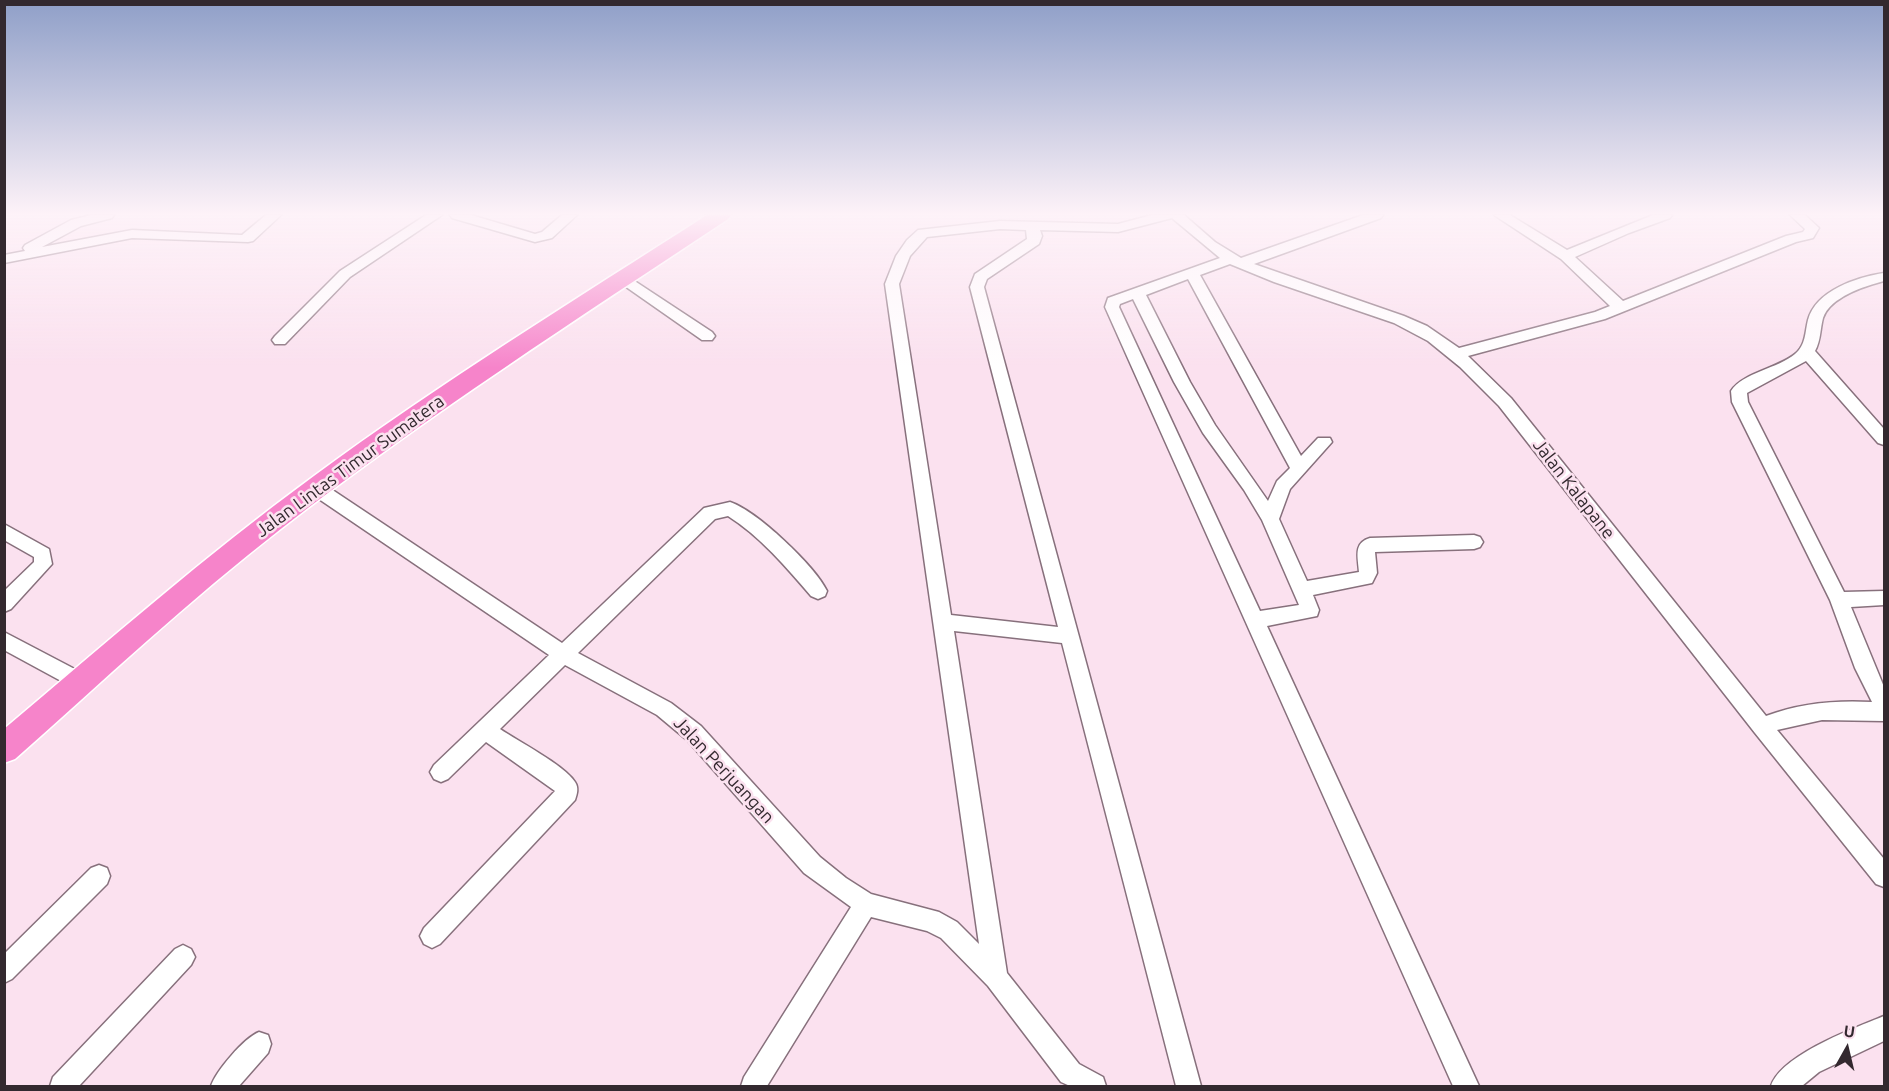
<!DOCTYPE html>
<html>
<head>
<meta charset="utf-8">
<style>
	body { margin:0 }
	#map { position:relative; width:1889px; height:1091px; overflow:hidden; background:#fbe1ef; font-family:Ubuntu,sans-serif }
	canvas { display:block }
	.frame { position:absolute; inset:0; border:6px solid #33292f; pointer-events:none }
	.north { position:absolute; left:1817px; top:1019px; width:60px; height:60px; -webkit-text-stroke:4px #fbe1ef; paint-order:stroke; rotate:8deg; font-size:16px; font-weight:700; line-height:24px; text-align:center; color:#33292f }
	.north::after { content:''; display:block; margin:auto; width:21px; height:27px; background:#33292f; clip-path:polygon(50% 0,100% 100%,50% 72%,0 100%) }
</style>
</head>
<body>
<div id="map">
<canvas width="1889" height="1091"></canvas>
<div class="frame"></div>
<div class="north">U</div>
</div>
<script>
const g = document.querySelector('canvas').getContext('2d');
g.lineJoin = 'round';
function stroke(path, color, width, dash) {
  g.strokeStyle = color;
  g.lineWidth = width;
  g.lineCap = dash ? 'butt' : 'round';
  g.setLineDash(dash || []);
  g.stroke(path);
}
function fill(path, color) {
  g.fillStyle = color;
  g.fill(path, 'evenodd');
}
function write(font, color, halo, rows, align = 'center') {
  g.font = font + ' Ubuntu,sans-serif';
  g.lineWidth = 5;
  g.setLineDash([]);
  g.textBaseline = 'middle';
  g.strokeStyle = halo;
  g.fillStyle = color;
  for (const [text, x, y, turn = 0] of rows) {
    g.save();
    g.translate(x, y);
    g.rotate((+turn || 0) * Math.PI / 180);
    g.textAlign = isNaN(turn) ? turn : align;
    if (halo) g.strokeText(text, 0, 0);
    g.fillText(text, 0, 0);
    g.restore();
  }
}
const minor = new Path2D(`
	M 91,215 L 114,215 L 112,218 L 81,226 L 42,247 L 132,230 L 242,235 L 266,215 L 281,215 L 253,241 L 248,242 L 132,238 L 4,263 L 4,255 L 25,251 L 23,248 L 25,245 L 71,220 Z
	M 426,215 L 442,215 L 350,277 L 285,344 L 275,344 L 272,340 L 275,336 L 340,271 Z
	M 450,215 L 471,215 L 535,234 L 542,232 L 562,215 L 577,215 L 552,238 L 535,242 L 452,218 Z
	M 1152,215 L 1184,215 L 1215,242 L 1241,258 L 1363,215 L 1383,215 L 1381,218 L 1254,264 L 1404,316 L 1427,326 L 1459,348 L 1595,312 L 1610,306 L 1561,259 L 1494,215 L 1510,215 L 1567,250 L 1653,215 L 1672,215 L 1670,218 L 1629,233 L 1575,257 L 1623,301 L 1786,236 L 1803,232 L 1805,229 L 1790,215 L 1805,215 L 1819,228 L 1813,238 L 1796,242 L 1605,319 L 1468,356 L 1511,398 L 1766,716 C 1800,703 1836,700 1872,702 L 1855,668 L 1830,600 L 1732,402 L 1731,391 C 1742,373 1779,368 1795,354 C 1806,345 1805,332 1808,320 C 1816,290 1858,277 1884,273 L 1884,281 C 1865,286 1830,297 1823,318 C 1820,329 1821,340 1815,351 L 1884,429 L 1884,445 L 1878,443 L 1806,361 L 1747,393 L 1748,402 L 1844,592 L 1884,591 L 1884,605 L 1851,607 L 1884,687 L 1884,721 L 1822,720 L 1777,730 L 1884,859 L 1884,887 L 1876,884 L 1755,733 L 1499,406 L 1460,367 L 1428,341 L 1394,323 L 1274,282 L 1230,264 L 1200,275 L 1301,456 L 1318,438 L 1330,438 L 1332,442 L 1290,489 L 1279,519 L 1307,581 L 1359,572 C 1358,557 1353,543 1370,538 L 1474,535 L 1480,537 L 1483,542 L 1480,547 L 1474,549 L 1375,552 L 1377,573 L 1372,583 L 1313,595 L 1319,610 L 1317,616 L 1267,626 L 1479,1086 L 1453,1086 L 1105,307 L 1108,298 L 1220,258 L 1172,218 L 1118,232 L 1040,230 L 1042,236 L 1039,244 L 987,279 L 984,287 L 1201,1086 L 1176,1086 L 1062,643 L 954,631 L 1007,973 L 1079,1064 L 1103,1077 L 1106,1086 L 1070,1086 L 1061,1082 L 988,986 L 941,938 L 927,931 L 871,917 L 767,1086 L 741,1086 L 744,1077 L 851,907 L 804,873 L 687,740 L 657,715 L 565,665 L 500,729 C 518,741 564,765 575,782 C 579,788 577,794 575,800 L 440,944 L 432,948 L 424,944 L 420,936 L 424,928 L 555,791 L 486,742 L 448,779 L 441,782 L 434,779 L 430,772 L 434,765 L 549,655 L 310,493 L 307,488 L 310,483 L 316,482 L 322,483 L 562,643 L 704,508 L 730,502 C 757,511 815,566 827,591 L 825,596 L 818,599 L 811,596 C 786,567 761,537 728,516 L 715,519 L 578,653 L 671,703 L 701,726 L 820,857 L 846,878 L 871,894 L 939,912 L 957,922 L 979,944 L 885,284 L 896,256 L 907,240 L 918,230 L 1000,221 L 1118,224 ZM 1000,229 L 1026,230 L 1027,239 L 975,274 L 970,287 L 1058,627 L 951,615 L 899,284 L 910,256 L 927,237 ZM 1188,279 L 1290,468 L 1277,481 L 1268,501 L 1215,425 L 1190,382 L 1146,295 ZM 1133,299 L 1174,382 L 1203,433 L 1244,490 L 1262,520 L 1299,605 L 1260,611 L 1119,307 L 1120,304 Z
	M 624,274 L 712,332 L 715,336 L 712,340 L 702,340 L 619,282 L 617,279 L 619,276 Z
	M 4,524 L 49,549 L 52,564 L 11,609 L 4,612 L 4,591 L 34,562 L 34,557 L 4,540 Z
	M 4,632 L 88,676 L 91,682 L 88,688 L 81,691 L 74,688 L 4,650 Z
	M 99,865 L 107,868 L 110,876 L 107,884 L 12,979 L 4,983 L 4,954 L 91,868 Z
	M 183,945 L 191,949 L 195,957 L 191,965 L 79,1086 L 50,1086 L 53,1077 L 175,949 Z
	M 1884,1016 L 1884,1041 L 1819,1072 L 1802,1086 L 1771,1086 C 1781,1055 1854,1028 1884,1016 Z
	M 259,1032 L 268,1035 L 271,1044 L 268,1053 L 239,1086 L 211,1086 C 216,1071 244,1038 259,1032 Z`);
const highway = new Path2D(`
	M 707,215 L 731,215 L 728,219 C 577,319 425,417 282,528 C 189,600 103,681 15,759 L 4,763 L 4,729 C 106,643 206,555 314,476 C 440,383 575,300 707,215 Z`);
stroke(minor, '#87707c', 3);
stroke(highway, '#fff', 3);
fill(minor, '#fff');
fill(highway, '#f684ca');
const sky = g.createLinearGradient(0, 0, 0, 368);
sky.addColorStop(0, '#8f9fc8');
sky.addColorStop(0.58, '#fdf2f8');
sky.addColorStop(1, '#fdf2f800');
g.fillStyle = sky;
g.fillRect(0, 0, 1889, 368);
write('18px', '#33292f', '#fbe1ef', [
	["Jalan Lintas Timur Sumatera",350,466,-36],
	["Jalan Kalapane",1574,489,52],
	["Jalan Perjuangan",724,770,47]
]);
</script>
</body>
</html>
